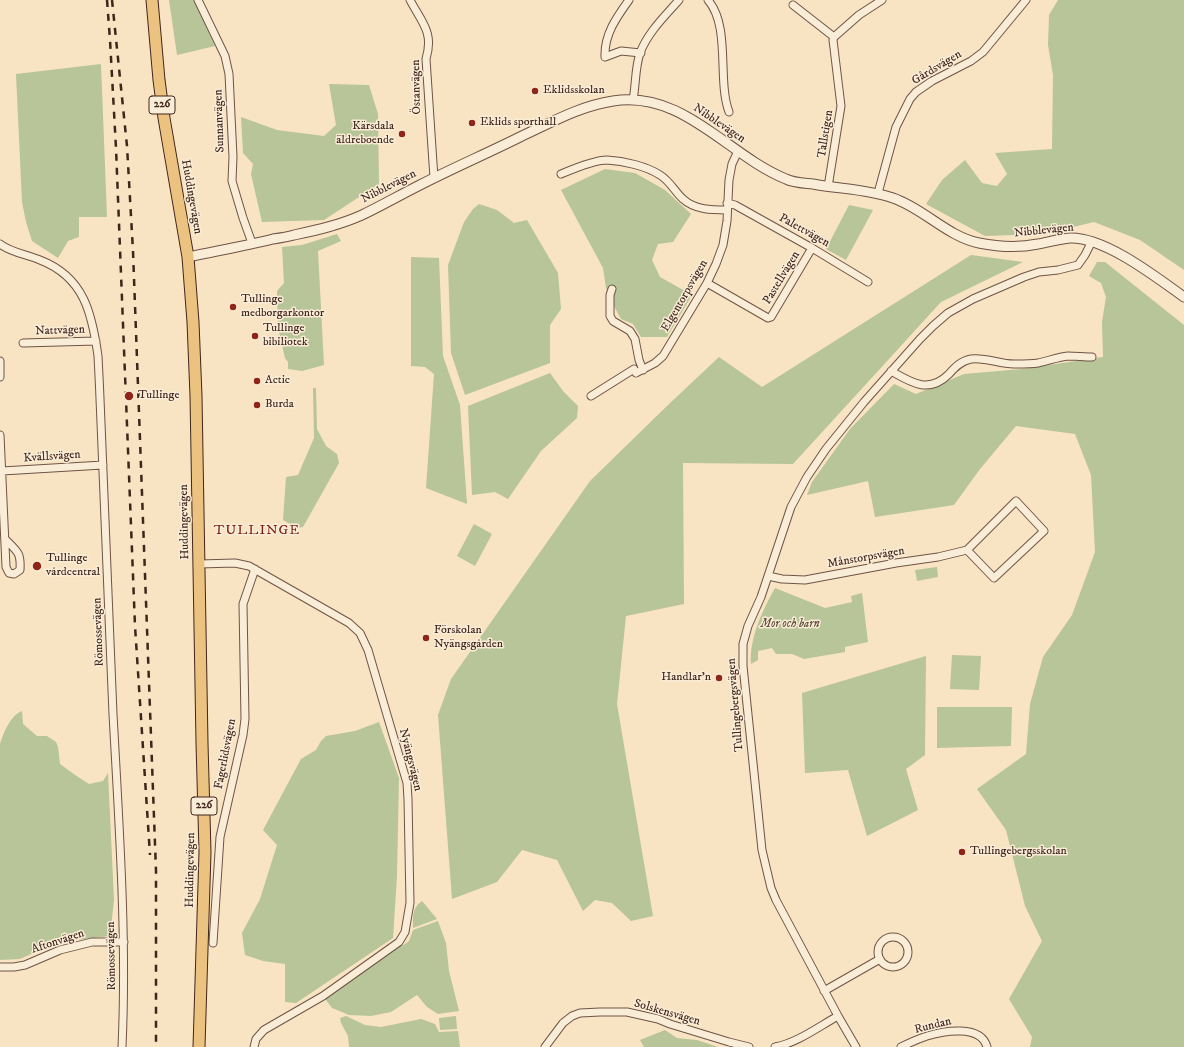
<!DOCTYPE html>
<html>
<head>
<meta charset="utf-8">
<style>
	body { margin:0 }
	canvas { display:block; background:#f8e3c2 }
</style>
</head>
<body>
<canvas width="1184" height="1047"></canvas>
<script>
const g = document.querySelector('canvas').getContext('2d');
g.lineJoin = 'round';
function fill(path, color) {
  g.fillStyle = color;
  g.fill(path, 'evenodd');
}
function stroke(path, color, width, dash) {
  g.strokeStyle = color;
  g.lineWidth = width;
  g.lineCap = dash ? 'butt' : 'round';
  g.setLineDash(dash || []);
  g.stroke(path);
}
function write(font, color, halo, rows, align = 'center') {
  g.font = font + ' "IM FELL DW Pica",serif';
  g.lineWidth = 3;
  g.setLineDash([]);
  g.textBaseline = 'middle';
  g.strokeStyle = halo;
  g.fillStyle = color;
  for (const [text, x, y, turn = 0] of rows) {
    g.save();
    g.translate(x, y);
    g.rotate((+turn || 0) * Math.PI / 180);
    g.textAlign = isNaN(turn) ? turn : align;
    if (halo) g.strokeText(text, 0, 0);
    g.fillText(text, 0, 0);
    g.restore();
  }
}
fill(new Path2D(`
	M 169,0 L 194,0 L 215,46 L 177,55 Z
	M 1058,0 L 1184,0 L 1184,270 L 1140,240 L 1094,222 L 1044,234 L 985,236 L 926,204 L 942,180 L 965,160 L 982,183 L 997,186 L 1007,174 L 995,153 L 1052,149 L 1053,75 L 1048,45 L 1049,15 Z
	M 101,64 L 107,217 L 79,217 L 79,237 L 68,241 L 58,258 L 32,241 L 26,222 L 22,202 L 16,74 Z
	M 329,84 L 369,85 L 378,114 L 379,184 L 324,220 L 262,222 L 251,174 L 253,164 L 243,153 L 241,117 L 277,130 L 324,136 L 336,125 Z
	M 605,169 L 635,173 L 665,190 L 691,214 L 673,242 L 658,244 L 652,260 L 660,277 L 692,295 L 667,337 L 641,337 L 633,324 L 621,319 L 615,308 L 606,288 L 603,268 L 561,190 Z
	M 479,204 L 497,210 L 514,223 L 527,220 L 558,273 L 561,309 L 550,325 L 550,363 L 465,395 L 451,353 L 448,265 L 464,222 L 473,209 Z
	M 849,205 L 873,210 L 846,260 L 826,249 Z
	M 337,234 L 341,241 L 318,251 L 324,365 L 302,371 L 288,369 L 288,362 L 285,358 L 278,328 L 277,291 L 284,283 L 282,247 L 302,245 Z
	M 971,255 L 1023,262 L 941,302 L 793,464 L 683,463 L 684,604 L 626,616 L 617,704 L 653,916 L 631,921 L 612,903 L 595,900 L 583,911 L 557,860 L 522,850 L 497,882 L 452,899 L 438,715 L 451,679 L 590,481 L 668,405 L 719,357 L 762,387 Z
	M 411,257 L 439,258 L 443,356 L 460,405 L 467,504 L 426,488 L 434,374 L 425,367 L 411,366 Z
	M 1097,262 L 1105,262 L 1184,325 L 1184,1047 L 1030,1047 L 1032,1037 L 1009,999 L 1042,941 L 1025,906 L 1006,830 L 977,789 L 1026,754 L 1030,704 L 1043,657 L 1072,615 L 1095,552 L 1091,475 L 1075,434 L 1016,426 L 980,469 L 954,505 L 875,517 L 868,481 L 807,495 L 812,482 L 850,429 L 894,384 L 916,394 L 964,374 L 1022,369 L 1103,357 L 1102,322 L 1106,297 L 1101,283 L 1089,276 Z
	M 550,373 L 563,391 L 578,406 L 577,418 L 541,451 L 508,499 L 495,492 L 472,495 L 468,406 Z
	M 313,388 L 316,388 L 317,429 L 326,446 L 337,454 L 339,463 L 303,527 L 297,528 L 283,520 L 286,477 L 298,475 L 314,438 Z
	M 474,524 L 492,534 L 475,566 L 457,556 Z
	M 937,567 L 938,577 L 917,581 L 915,570 Z
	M 775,588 L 825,608 L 852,602 L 851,596 L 862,593 L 868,642 L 845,647 L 845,652 L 804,659 L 792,654 L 776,654 L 772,648 L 758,651 L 758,660 L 751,664 C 749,639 763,609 775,588 Z
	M 952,655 L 981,656 L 979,690 L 950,689 Z
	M 926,656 L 925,755 L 906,769 L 918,810 L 867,836 L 848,770 L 805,773 L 802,693 Z
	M 937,707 L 1012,707 L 1011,746 L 937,748 Z
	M 22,711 L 23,724 L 37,736 L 47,736 L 56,742 L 58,747 L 60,764 L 75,775 L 89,784 L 103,781 L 108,773 L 114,900 L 110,936 L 58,942 L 20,959 L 0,960 L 0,744 C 4,732 10,716 22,711 Z
	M 379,722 L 399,778 L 397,876 L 393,938 L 296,1003 L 285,1002 L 285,964 L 263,961 L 245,955 L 242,933 L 260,899 L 277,845 L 263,830 L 301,759 L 316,750 L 321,741 L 326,736 L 355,731 Z
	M 422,901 L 437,919 L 413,928 C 413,916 412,908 422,901 Z
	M 438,921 L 446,943 L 449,971 L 459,1011 L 438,1014 L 427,1007 L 417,995 L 391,1012 L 371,1016 L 349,1015 L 332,1008 L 323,996 L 399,943 L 402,946 L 409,941 L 413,930 Z
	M 346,1016 L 365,1025 L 381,1027 L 421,1019 L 435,1024 L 439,1032 L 458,1031 L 460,1047 L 349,1047 L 348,1036 L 341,1023 L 340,1018 Z
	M 456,1016 L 457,1029 L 440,1030 L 439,1018 Z
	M 665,1030 L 677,1038 L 697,1040 L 718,1047 L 644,1047 L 640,1040 Z`), '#b7c598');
const minor = new Path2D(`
	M 198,0 L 225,56 L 229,74 L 233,157 L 232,181 L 243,218 L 252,243
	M 410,0 C 422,23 434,32 426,59 L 434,178
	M 629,0 C 616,18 604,35 605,57 L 621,51 L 641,53
	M 708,0 C 731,27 717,80 729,112
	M 793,5 L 834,37 L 833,40 L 841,106 L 828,187
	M 834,37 L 859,15 L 882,0
	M 633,100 C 636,84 635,68 640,53 C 648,32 665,16 679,0
	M 561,174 C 573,169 594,160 607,160 C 624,161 646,166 660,175 C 670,181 675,192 683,199 C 695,210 712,210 727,210
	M 878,193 L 896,127 L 910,99 L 916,92 L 932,81 L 971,61 L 983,52 L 1026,0
	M 727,203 L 735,205 L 812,248 L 868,282
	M 0,244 C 12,253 26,254 40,260 C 84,277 92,313 98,356 C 104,475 108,594 113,714 C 119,825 127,936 122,1047
	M 707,283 L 768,318 L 771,317 L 812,248
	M 612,289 L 610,295 L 610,316 L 613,321 L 630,331 L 635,339 L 639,360 L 643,370
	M 23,343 L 96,341
	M 891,371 C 912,383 929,394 949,374 C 955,367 961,361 971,359 C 987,357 1001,365 1016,364 C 1023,364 1031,364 1038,363 C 1048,361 1058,357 1068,356 C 1076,356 1084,357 1092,357
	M 0,377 L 0,361
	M 591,396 L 634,369 L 636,373 L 655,363 L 663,356 L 707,283 L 716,264 L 723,245 L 727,221 L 729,180 L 732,164 L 738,151
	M 0,435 L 6,567 L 9,573 L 14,574 L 20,570 C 21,553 18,552 6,540
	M 2,471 L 103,465
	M 199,564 L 235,563 L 249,566 L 349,623 L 360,633 L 368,650 L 407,783 L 408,799 L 410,903 L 405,932 L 399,942 L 323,996 L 264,1030 L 256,1039 L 254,1047
	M 768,576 L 782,579 L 805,580 L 896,563 L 938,557 L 967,550 L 1016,501 L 1044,531 L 994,578 L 967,550
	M878 952a15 15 0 1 1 30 0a15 15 0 1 1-30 0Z
	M 213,943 L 220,837 L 243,735 L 245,719 L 243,604 L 255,569
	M 0,967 L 14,967 L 25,965 L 60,950 L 92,942 L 124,942
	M 824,991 L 880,959
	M 545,1047 L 563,1023 L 572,1016 L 580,1013 L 600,1012 L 627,1012 L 658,1019 L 670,1024 L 729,1042 L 749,1047
	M 775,1047 C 797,1043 818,1027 838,1016
	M 856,1047 L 838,1016 L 776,900 L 771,888 L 762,850 L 743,666 L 743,644 L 748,626 L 761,597 L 791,507 L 807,477 L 826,449 L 864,402 L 920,339 L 933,326 L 948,313 L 973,299 L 1024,277 L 1039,272 L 1058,270 L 1078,265 L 1085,255 L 1092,241
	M 901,1047 C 909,1043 918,1039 927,1036 C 943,1031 981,1024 987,1047`);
const tertiary = new Path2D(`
	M 188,257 C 216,251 245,246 273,239 C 280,238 287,237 294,235 C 317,230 340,225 362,215 C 381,206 400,195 420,185 C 453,168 488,153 522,136 C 552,122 580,106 613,101 C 683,90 727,155 786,179 C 794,183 804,183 813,184 C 839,189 868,189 893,198 C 923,208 948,237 979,243 C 999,247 1019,248 1038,244 C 1049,242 1059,239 1070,238 C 1105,237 1156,277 1184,297`);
const primary = new Path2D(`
	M 152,0 L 159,80 L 164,118 L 188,257 L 193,322 L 196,396 L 202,743 L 205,852 L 199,1047`);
stroke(minor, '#6e5446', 9);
stroke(tertiary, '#6e5446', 11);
stroke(primary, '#40251c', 13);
stroke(minor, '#faedd7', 7);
stroke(tertiary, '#faedd7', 9);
stroke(primary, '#ecc281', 11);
stroke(new Path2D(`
	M 107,0 L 110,40 L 116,148 L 135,626 L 150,855
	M 112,0 L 127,146 L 133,251 L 156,871 L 156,1047`), '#40251c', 2.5, [7, 7]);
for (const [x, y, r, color] of [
	[535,91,4,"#8f2418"],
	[472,123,4,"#8f2418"],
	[402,134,4,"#8f2418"],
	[233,307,4,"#8f2418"],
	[255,336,4,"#8f2418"],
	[257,381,4,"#8f2418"],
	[129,396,5,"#8f2418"],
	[257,405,4,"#8f2418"],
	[37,566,5,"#8f2418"],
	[426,638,4,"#8f2418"],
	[719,678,4,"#8f2418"],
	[962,852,4,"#8f2418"]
]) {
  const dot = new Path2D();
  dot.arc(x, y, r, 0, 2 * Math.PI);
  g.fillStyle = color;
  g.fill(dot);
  stroke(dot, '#faedd7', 1.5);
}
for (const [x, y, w] of [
	[162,105,26],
	[204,806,26]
]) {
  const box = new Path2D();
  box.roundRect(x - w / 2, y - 9, w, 18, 3);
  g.fillStyle = '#faedd7';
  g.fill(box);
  stroke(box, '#40251c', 1);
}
write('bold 11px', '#40251c', null, [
	["226",162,105],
	["226",204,806]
]);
write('12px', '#40251c', '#faedd7', [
	["Gårdsvägen",937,68,-31],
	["Östanvägen",417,87,-91],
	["Sunnanvägen",220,121,-92],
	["Nibblevägen",719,124,34],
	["Tallstigen",826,134,-81],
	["Nibblevägen",389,187,-27],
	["Huddingevägen",191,197,80],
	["Palettvägen",804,231,29],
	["Nibblevägen",1044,231,-6],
	["Pastellvägen",782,278,-59],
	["Elgentorpsvägen",685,296,-60],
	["Nattvägen",60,331,-2],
	["Kvällsvägen",52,457,-4],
	["Huddingevägen",185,522,-91],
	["Månstorpsvägen",866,558,-10],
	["Römossevägen",99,632,-92],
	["Tullingebergsvägen",736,705,-95],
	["Fagerlidsvägen",226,754,-79],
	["Nyängsvägen",410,760,76],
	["Huddingevägen",191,870,-89],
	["Aftonvägen",58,942,-18],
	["Römossevägen",112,956,-91],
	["Solskensvägen",667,1013,16],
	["Rundan",933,1026,-14]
]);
write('12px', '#40251c', '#faedd7', [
	["Eklidsskolan",543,91],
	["Eklids sporthall",480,123],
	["Kärsdala",394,127,"right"],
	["äldreboende",394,141,"right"],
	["Tullinge",241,300],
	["medborgarkontor",241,314],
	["Tullinge",263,329],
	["bibiliotek",263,343],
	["Actic",265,381],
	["Tullinge",138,396],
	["Burda",265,405],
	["Tullinge",46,559],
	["vårdcentral",46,573],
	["Förskolan",434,631],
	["Nyängsgården",434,645],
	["Handlar'n",711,678,"right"],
	["Tullingebergsskolan",970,852]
], 'left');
write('italic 12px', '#5e4d3b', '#faedd7', [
	["Mor och barn",790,625]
]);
g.letterSpacing = '1px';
write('14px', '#7a1f14', '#faedd7', [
	["TULLINGE",257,531]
]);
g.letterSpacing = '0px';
</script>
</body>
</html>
